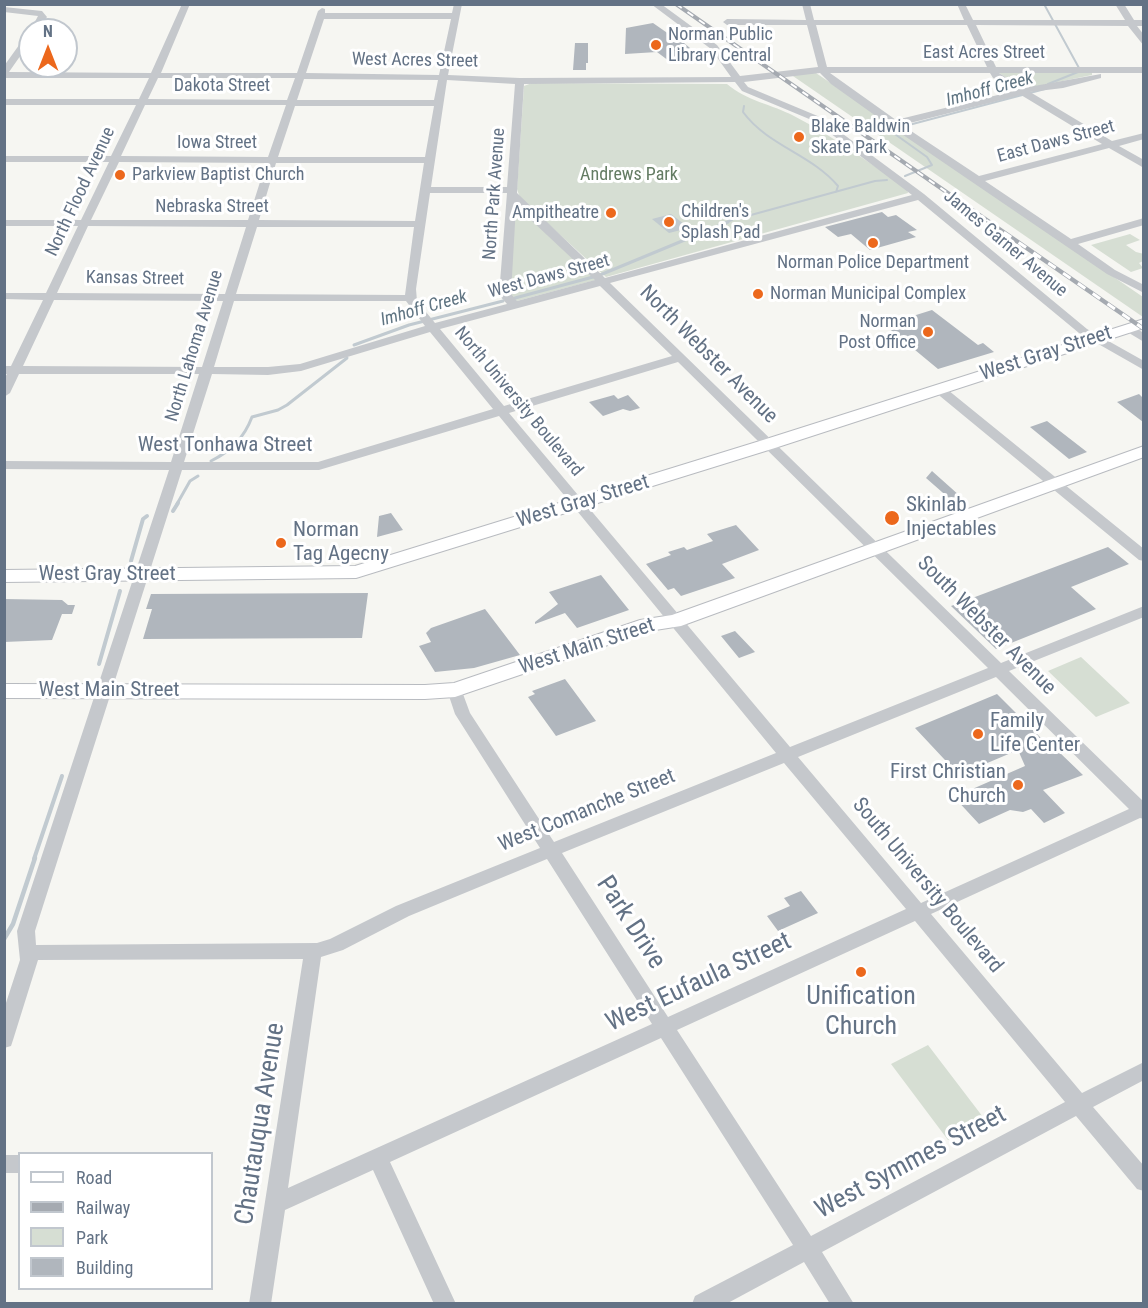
<!DOCTYPE html>
<html>
<head>
<meta charset="utf-8">
<style>
	body { margin:0 }
	#map { position:relative; width:1148px; height:1308px; overflow:hidden; background:#f6f6f2; font-family:"Roboto Condensed",sans-serif }
	canvas { display:block }
	.frame { position:absolute; inset:0; border:6px solid #637285; pointer-events:none }
	.legend { position:absolute; left:18px; top:1152px; width:195px; height:138px; box-sizing:border-box; background:#fff; border:2px solid #c1c7ce; margin:0; padding:8px 10px; list-style:none; font-size:18px; color:#637285 }
	.legend li { display:flex; align-items:center; gap:12px; height:30px }
	.legend b { width:30px; border:2px solid #c1c7ce }
	.north { position:absolute; left:18px; top:18px; width:60px; height:60px; box-sizing:border-box; background:#fff; border:2px solid #c1c7ce; border-radius:50%; rotate:0deg; font-size:16px; font-weight:700; line-height:24px; text-align:center; color:#637285 }
	.north::after { content:''; display:block; margin:auto; width:21px; height:27px; background:#ec681c; clip-path:polygon(50% 0,100% 100%,50% 72%,0 100%) }
</style>
</head>
<body>
<div id="map">
<canvas width="1148" height="1308"></canvas>
<div class="frame"></div>
<ul class="legend">
<li><b style="height:8px;background:#fff"></b>Road</li>
<li><b style="height:8px;background:#a5aab1"></b>Railway</li>
<li><b style="height:16px;background:#d6ded3"></b>Park</li>
<li><b style="height:16px;background:#b0b6bd"></b>Building</li>
</ul>
<div class="north">N</div>
</div>
<script>
const g = document.querySelector('canvas').getContext('2d');
g.lineJoin = 'round';
function fill(path, color) {
  g.fillStyle = color;
  g.fill(path, 'evenodd');
}
function stroke(path, color, width, dash) {
  g.strokeStyle = color;
  g.lineWidth = width;
  g.lineCap = dash ? 'butt' : 'round';
  g.setLineDash(dash || []);
  g.stroke(path);
}
function write(font, color, halo, rows, align = 'center') {
  g.font = font + ' "Roboto Condensed",sans-serif';
  g.lineWidth = 6;
  g.setLineDash([]);
  g.textBaseline = 'middle';
  g.strokeStyle = halo;
  g.fillStyle = color;
  for (const [text, x, y, turn = 0] of rows) {
    g.save();
    g.translate(x, y);
    g.rotate((+turn || 0) * Math.PI / 180);
    g.textAlign = isNaN(turn) ? turn : align;
    if (halo) g.strokeText(text, 0, 0);
    g.fillText(text, 0, 0);
    g.restore();
  }
}
fill(new Path2D(`
	M 1092,72 L 1092,75 L 1024,89 L 999,73 Z
	M 816,73 L 1143,297 L 1143,317 L 790,74 Z
	M 532,83 L 727,84 C 747,101 771,104 794,116 C 834,137 870,163 907,189 L 908,193 L 606,277 L 520,198 L 517,189 L 524,86 Z
	M 520,208 L 596,280 L 517,301 L 510,296 L 514,211 Z
	M 1130,234 L 1140,240 L 1126,245 L 1136,252 L 1144,254 L 1143,261 L 1139,263 L 1143,268 L 1131,272 L 1091,245 Z
	M 1081,657 L 1130,703 L 1096,717 L 1048,671 Z
	M 928,1045 L 986,1121 L 948,1140 L 891,1064 Z`), '#d6ded3');
fill(new Path2D(`
	M 671,214 L 689,228 L 669,233 L 652,219 Z`), '#c1cad0');
stroke(new Path2D(`
	M 1044,4 L 1079,68
	M 1048,84 L 1078,72
	M 744,106 L 743,112 C 768,146 811,154 838,186 L 836,192
	M 905,126 L 1045,89
	M 892,129 L 892,132 L 927,157 L 932,165 L 905,176
	M 740,218 L 875,181 L 887,180
	M 724,223 L 732,220`), '#c1cad0', 2);
stroke(new Path2D(`
	M 600,275 L 728,222
	M 515,298 L 593,277
	M 354,345 L 409,325 L 503,301
	M 211,461 C 231,451 244,438 252,417 L 278,410 L 287,405 L 347,358
	M 177,504 L 190,481 L 198,476`), '#c1cad0', 3);
stroke(new Path2D(`
	M 173,511 L 178,503
	M 131,561 L 143,519 L 147,516
	M 99,664 L 120,591
	M 34,859 L 62,776`), '#c1cad0', 4);
stroke(new Path2D(`
	M 4,939 L 13,924 L 35,858`), '#c1cad0', 4.5);
fill(new Path2D(`
	M 653,23 L 676,39 L 678,38 L 702,58 L 673,64 L 657,52 L 625,54 L 626,28 Z
	M 575,43 L 588,43 L 588,63 L 586,63 L 586,70 L 573,70 Z
	M 882,212 L 888,217 L 896,215 L 917,230 L 908,232 L 916,237 L 870,250 L 851,234 L 838,237 L 825,227 Z
	M 932,310 L 978,345 L 983,343 L 994,352 L 938,369 L 880,321 L 893,317 L 897,321 Z
	M 1139,394 L 1143,398 L 1143,422 L 1117,402 Z
	M 614,395 L 618,399 L 628,395 L 640,408 L 630,411 L 623,409 L 603,416 L 589,402 Z
	M 1047,421 L 1087,452 L 1069,459 L 1030,427 Z
	M 932,471 L 960,496 L 950,499 L 926,478 Z
	M 391,513 L 403,530 L 377,537 L 379,516 Z
	M 736,525 L 759,550 L 722,564 L 735,578 L 681,596 L 674,588 L 668,590 L 646,564 L 671,555 L 668,552 L 684,547 L 687,550 L 713,541 L 707,534 Z
	M 1108,547 L 1129,564 L 1071,587 L 1096,609 L 996,649 L 951,606 Z
	M 601,575 L 629,610 L 577,628 L 565,613 L 535,624 L 535,622 L 558,604 L 549,592 Z
	M 368,593 L 362,638 L 143,639 L 152,609 L 146,609 L 151,594 Z
	M 4,599 L 62,600 L 68,605 L 75,605 L 72,614 L 62,614 L 52,640 L 4,642 Z
	M 485,609 L 520,655 L 474,668 L 435,672 L 419,646 L 431,642 L 426,633 L 431,628 Z
	M 735,631 L 755,652 L 739,658 L 721,636 Z
	M 565,679 L 596,721 L 556,736 L 528,697 L 535,694 L 532,691 Z
	M 997,694 L 1055,752 L 1058,751 L 1083,775 L 1043,790 L 1065,813 L 1044,823 L 1031,809 L 1023,812 L 1010,810 L 979,824 L 954,797 L 1025,766 L 1018,750 L 959,775 L 915,728 Z
	M 801,891 L 818,913 L 778,931 L 767,916 L 790,906 L 784,898 Z`), '#b0b6bd');
const major = new Path2D(`
	M 1144,319 L 1144,328 L 775,448 L 356,578 L 4,582 L 4,570 L 355,566 L 763,440 Z
	M 1144,446 L 1144,457 L 681,626 L 649,631 L 455,697 L 425,699 L 4,698 L 4,684 L 425,685 L 454,683 L 640,620 L 672,615 Z`);
stroke(major, '#b8bbc0', 2);
fill(new Path2D(`
	M 182,4 L 190,4 L 161,73 L 297,73 L 318,11 L 322,8 L 325,9 L 325,13 L 452,13 L 454,4 L 462,4 L 448,75 L 520,78 L 731,77 L 711,49 L 651,4 L 661,4 L 717,45 L 740,76 L 818,67 L 807,25 L 727,25 L 723,22 L 727,19 L 806,20 L 802,4 L 810,4 L 814,20 L 964,20 L 957,4 L 965,4 L 973,20 L 1125,20 L 1115,4 L 1124,4 L 1134,20 L 1144,20 L 1144,26 L 1137,26 L 1144,35 L 1144,46 L 1128,26 L 976,25 L 996,67 L 1144,67 L 1144,73 L 999,73 L 1023,88 L 1101,74 L 1101,78 L 1063,88 L 1030,92 L 1112,141 L 1144,133 L 1144,139 L 1119,146 L 1144,160 L 1144,168 L 1109,148 L 985,181 L 1071,239 L 1144,218 L 1144,225 L 1078,244 L 1115,270 L 1144,285 L 1144,293 L 1107,274 L 890,126 L 831,84 L 820,73 L 744,82 L 748,87 L 820,117 L 924,194 L 1087,329 L 1144,361 L 1144,370 L 1079,333 L 918,200 L 610,283 L 1001,663 L 1144,606 L 1144,617 L 1009,671 L 1144,802 L 1144,819 L 1140,818 L 931,914 L 1082,1093 L 1144,1062 L 1144,1080 L 1093,1107 L 1144,1166 L 1144,1191 L 1137,1189 L 1076,1116 L 822,1252 L 854,1304 L 830,1304 L 804,1262 L 726,1304 L 692,1304 L 695,1296 L 793,1245 L 661,1038 L 390,1162 L 456,1304 L 434,1304 L 373,1170 L 285,1210 L 271,1304 L 249,1304 L 303,959 L 38,960 L 13,1040 L 11,1046 L 4,1048 L 4,1009 L 20,960 L 17,931 L 169,470 L 4,469 L 4,461 L 171,462 L 199,374 L 19,374 L 10,393 L 4,397 L 4,379 L 7,374 L 4,374 L 4,366 L 11,366 L 43,300 L 4,299 L 4,293 L 46,293 L 78,226 L 4,226 L 4,220 L 81,220 L 109,162 L 4,162 L 4,156 L 111,156 L 136,105 L 4,105 L 4,99 L 139,99 L 149,78 L 4,78 L 4,66 L 27,34 L 30,33 L 30,42 L 9,72 L 151,73 ZM 324,19 L 451,19 L 439,75 L 306,73 ZM 816,25 L 967,25 L 987,67 L 827,67 ZM 830,73 L 990,73 L 993,78 L 1014,91 L 896,120 ZM 158,78 L 295,78 L 287,100 L 148,99 ZM 304,79 L 438,80 L 434,100 L 297,100 ZM 447,80 L 515,84 L 507,187 L 431,187 ZM 735,82 L 742,91 L 814,121 L 912,195 L 605,278 L 517,193 L 524,84 ZM 1021,95 L 1102,144 L 979,176 L 902,125 ZM 145,105 L 286,105 L 268,157 L 121,156 ZM 295,106 L 434,106 L 425,157 L 278,157 ZM 119,162 L 266,163 L 248,220 L 91,220 ZM 276,163 L 424,163 L 415,221 L 259,220 ZM 430,193 L 507,193 L 499,295 L 507,304 L 435,323 L 417,301 L 416,289 ZM 516,206 L 595,280 L 517,301 L 511,294 ZM 88,226 L 246,227 L 225,294 L 57,293 ZM 257,227 L 414,227 L 405,295 L 236,294 ZM 600,286 L 672,356 L 504,406 L 440,329 ZM 54,300 L 223,301 L 202,367 L 23,366 ZM 234,301 L 406,301 L 425,326 L 300,364 L 268,367 L 214,367 ZM 430,332 L 493,409 L 318,462 L 184,462 L 212,374 L 268,375 L 301,371 ZM 678,362 L 988,668 L 790,747 L 509,413 ZM 499,416 L 776,753 L 554,842 L 470,713 L 460,686 L 450,686 L 447,690 L 455,714 L 540,848 L 396,906 L 330,939 L 317,943 L 36,945 L 35,931 L 182,470 L 319,470 ZM 996,677 L 1129,809 L 921,903 L 798,757 ZM 784,763 L 906,909 L 668,1017 L 562,853 ZM 547,859 L 652,1024 L 288,1188 L 321,957 L 343,950 L 409,916 ZM 915,921 L 1065,1102 L 811,1236 L 677,1030 Z
	M 4,7 L 42,11 L 47,17 L 38,30 L 30,31 L 38,16 L 4,12 Z
	M 1128,324 L 1144,333 L 1144,342 L 1124,330 L 1124,326 Z
	M 939,385 L 943,386 L 1144,549 L 1144,561 L 1139,560 L 935,392 L 933,389 Z
	M 4,1155 L 20,1155 L 20,1173 L 4,1173 Z`), '#c5c8cc');
fill(major, '#fff');
const railFar1 = new Path2D(`
	M 676,4 L 991,223`);
const rail = new Path2D(`
	M 989,222 L 1144,329`);
stroke(railFar1, '#a5aab1', 4);
stroke(rail, '#a5aab1', 4.5);
stroke(railFar1, '#fff', 2, [7]);
stroke(rail, '#fff', 3, [9]);
for (const [x, y, r, color] of [
	[656,45,6,"#ec681c"],
	[799,137,6,"#ec681c"],
	[120,175,6,"#ec681c"],
	[611,213,6,"#ec681c"],
	[669,222,6,"#ec681c"],
	[873,243,6,"#ec681c"],
	[758,294,6,"#ec681c"],
	[928,332,6,"#ec681c"],
	[892,518,8,"#ec681c"],
	[281,543,6,"#ec681c"],
	[978,734,6,"#ec681c"],
	[1018,785,6,"#ec681c"],
	[861,972,6,"#ec681c"]
]) {
  const dot = new Path2D();
  dot.arc(x, y, r, 0, 2 * Math.PI);
  g.fillStyle = color;
  g.fill(dot);
  stroke(dot, '#fff', 2);
}
write('18px', '#637285', '#fff', [
	["Norman Public",668,35],
	["Library Central",668,56],
	["Blake Baldwin",811,127],
	["Skate Park",811,148],
	["Parkview Baptist Church",132,175],
	["Children's",681,212],
	["Splash Pad",681,233],
	["Ampitheatre",599,213,"right"],
	["Norman Police Department",873,263,"center"],
	["Norman Municipal Complex",770,294],
	["Norman",916,322,"right"],
	["Post Office",916,343,"right"]
], 'left');
write('18px', '#637285', '#fff', [
	["East Acres Street",984,53],
	["West Acres Street",415,61,1],
	["Dakota Street",222,86],
	["East Daws Street",1056,142,-15],
	["Iowa Street",217,143],
	["North Flood Avenue",81,192,-65],
	["North Park Avenue",495,194,-86],
	["Nebraska Street",212,207],
	["James Garner Avenue",1005,244,40],
	["West Daws Street",549,277,-15],
	["Kansas Street",135,279,1],
	["North Lahoma Avenue",195,346,-73],
	["North University Boulevard",518,402,50]
]);
write('italic 18px', '#5f7482', '#fff', [
	["Imhoff Creek",990,90,-15],
	["Imhoff Creek",424,309,-16]
]);
write('18px', '#647c63', '#fff', [
	["Andrews Park",629,175]
]);
write('21px', '#637285', '#fff', [
	["West Gray Street",1046,354,-18],
	["North Webster Avenue",708,355,45],
	["West Tonhawa Street",225,446],
	["West Gray Street",583,502,-17],
	["West Gray Street",107,575],
	["South Webster Avenue",986,626,45],
	["West Main Street",587,647,-18],
	["West Main Street",109,691],
	["West Comanche Street",587,811,-22],
	["South University Boulevard",927,886,50]
]);
write('21px', '#637285', '#fff', [
	["Skinlab",906,506],
	["Injectables",906,530],
	["Norman",293,531],
	["Tag Agecny",293,555],
	["Family",990,722],
	["Life Center",990,746],
	["First Christian",1006,773,"right"],
	["Church",1006,797,"right"]
], 'left');
write('26px', '#637285', '#fff', [
	["Park Drive",630,923,57],
	["West Eufaula Street",699,983,-25],
	["Chautauqua Avenue",261,1124,-81],
	["West Symmes Street",911,1163,-28]
]);
write('26px', '#637285', '#fff', [
	["Unification",861,997],
	["Church",861,1027]
]);
</script>
</body>
</html>
